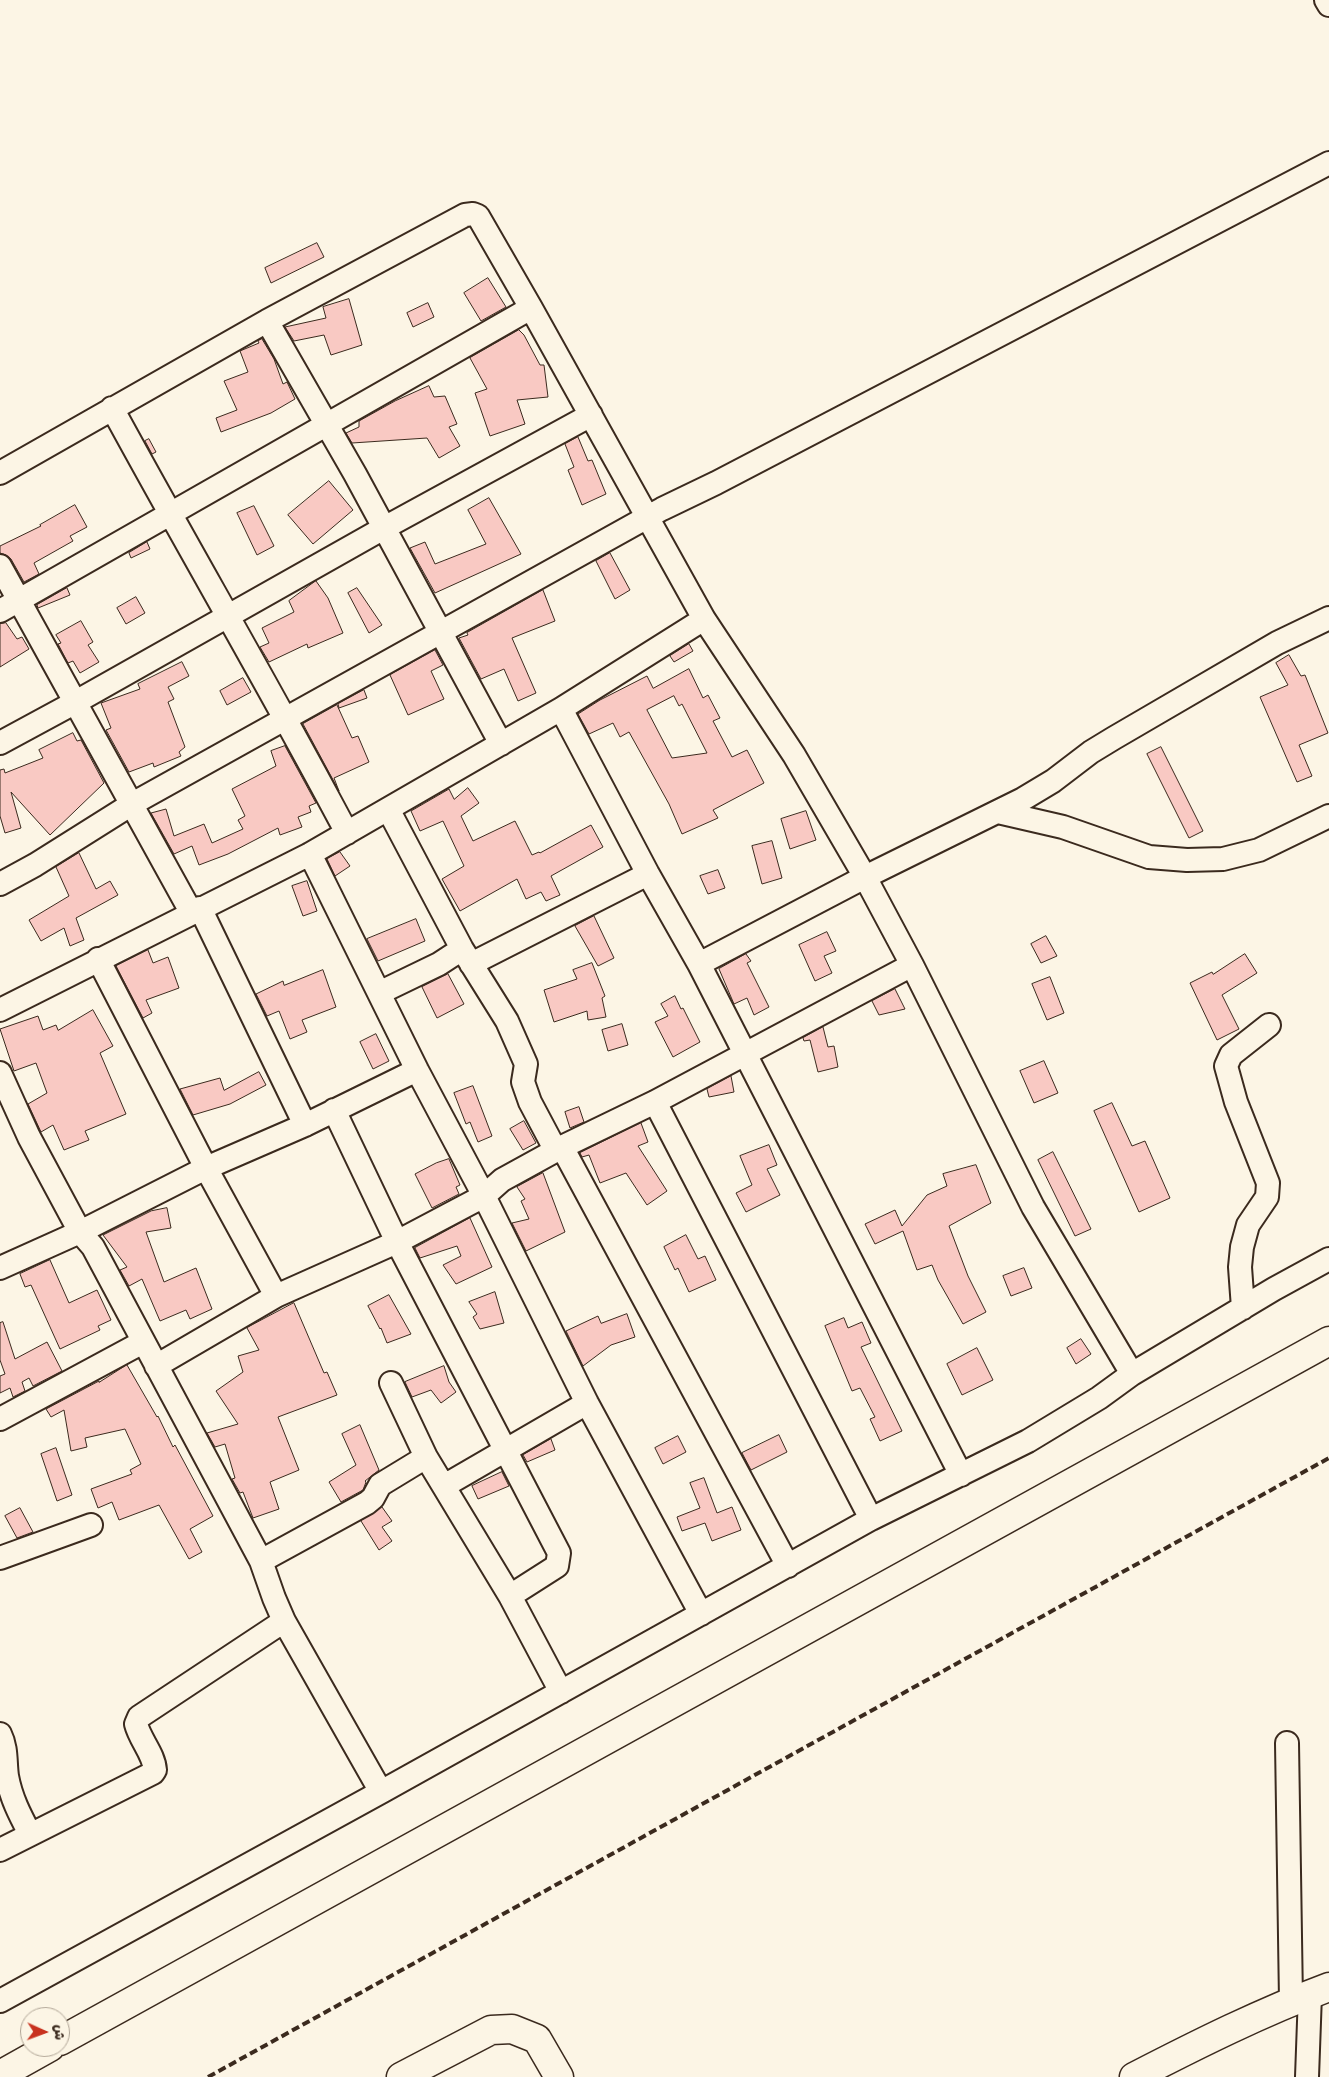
<!DOCTYPE html>
<html>
<head>
<meta charset="utf-8">
<style>
	body { margin:0 }
	#map { position:relative; width:1329px; height:2077px; overflow:hidden; background:#fcf5e5; font-family:"Balsamiq Sans","Playpen Sans Arabic",sans-serif }
	canvas { display:block }
	.north { position:absolute; left:20px; top:2007px; width:50px; height:50px; box-sizing:border-box; background:#fcf5e5; border:1px solid #afa495; border-radius:50%; rotate:92deg; font-size:14px; font-weight:700; line-height:20px; text-align:center; color:#3b2a1e }
	.north::after { content:''; display:block; margin:auto; width:18px; height:22px; background:#c8321e; clip-path:polygon(50% 0,100% 100%,50% 72%,0 100%) }
</style>
</head>
<body>
<div id="map">
<canvas width="1329" height="2077"></canvas>
<div class="north">ش</div>
</div>
<script>
const g = document.querySelector('canvas').getContext('2d');
g.lineJoin = 'round';
function fill(path, color) {
  g.fillStyle = color;
  g.fill(path, 'evenodd');
}
function stroke(path, color, width, dash) {
  g.strokeStyle = color;
  g.lineWidth = width;
  g.lineCap = dash ? 'butt' : 'round';
  g.setLineDash(dash || []);
  g.stroke(path);
}
const building = new Path2D(`
	M 317,243 L 324,257 L 271,283 L 265,268 Z
	M 488,278 L 506,307 L 481,321 L 464,293 Z
	M 349,299 L 362,345 L 331,355 L 324,335 L 294,341 L 285,327 L 326,318 L 323,307 Z
	M 428,303 L 434,317 L 413,327 L 407,313 Z
	M 519,330 L 524,335 L 540,365 L 544,365 L 548,397 L 517,400 L 525,424 L 490,436 L 475,393 L 487,389 L 470,358 Z
	M 262,339 L 274,359 L 283,384 L 287,382 L 295,399 L 271,413 L 221,432 L 216,418 L 237,410 L 224,381 L 248,372 L 240,351 L 259,343 L 258,341 Z
	M 429,386 L 434,397 L 445,396 L 457,424 L 449,427 L 460,446 L 439,458 L 427,438 L 352,443 L 346,433 L 359,427 L 359,421 L 395,401 Z
	M 578,437 L 588,461 L 592,460 L 606,494 L 582,505 L 568,470 L 574,467 L 565,444 Z
	M 149,439 L 156,452 L 152,454 L 145,441 Z
	M 329,481 L 353,510 L 313,544 L 288,515 Z
	M 489,498 L 521,554 L 435,593 L 410,548 L 425,542 L 435,564 L 486,544 L 468,510 Z
	M 75,505 L 87,527 L 70,536 L 73,541 L 34,563 L 39,574 L 24,582 L 11,559 L 6,555 L 0,553 L 0,546 L 41,526 L 40,525 Z
	M 254,506 L 274,546 L 257,555 L 237,513 Z
	M 147,542 L 150,549 L 131,558 L 129,553 Z
	M 610,553 L 630,590 L 615,599 L 596,561 Z
	M 316,581 L 328,598 L 343,633 L 308,648 L 307,644 L 269,662 L 260,647 L 269,643 L 262,628 L 294,612 L 289,601 Z
	M 67,588 L 70,595 L 38,608 L 37,605 Z
	M 357,588 L 382,625 L 369,633 L 348,593 Z
	M 543,590 L 555,621 L 512,638 L 536,693 L 518,701 L 504,669 L 481,679 L 459,638 L 468,635 L 467,633 Z
	M 136,597 L 145,613 L 126,624 L 117,608 Z
	M 81,621 L 93,642 L 88,645 L 99,662 L 80,673 L 73,661 L 68,663 L 58,644 L 61,643 L 56,635 Z
	M 6,623 L 17,639 L 22,637 L 29,649 L 0,667 L 0,624 Z
	M 689,644 L 693,651 L 674,662 L 670,656 Z
	M 435,650 L 443,665 L 431,671 L 444,699 L 408,715 L 390,675 Z
	M 1289,655 L 1301,676 L 1305,675 L 1328,733 L 1299,745 L 1312,776 L 1297,782 L 1260,697 L 1288,685 L 1276,663 Z
	M 182,662 L 189,676 L 168,687 L 174,699 L 168,702 L 185,747 L 179,752 L 181,756 L 154,767 L 153,763 L 129,772 L 106,730 L 111,728 L 101,703 L 140,689 L 138,684 Z
	M 689,669 L 703,698 L 708,695 L 720,718 L 713,721 L 732,757 L 747,750 L 764,783 L 713,810 L 718,818 L 682,834 L 669,804 L 629,732 L 620,737 L 613,723 L 589,734 L 578,714 L 600,700 L 647,676 L 653,688 ZM 674,696 L 679,706 L 682,704 L 707,753 L 672,758 L 647,710 Z
	M 243,678 L 251,692 L 227,705 L 220,691 Z
	M 364,690 L 367,698 L 339,708 L 338,704 Z
	M 337,705 L 352,738 L 358,736 L 369,762 L 334,778 L 339,791 L 303,724 Z
	M 73,733 L 77,741 L 81,740 L 104,783 L 50,835 L 11,792 L 21,828 L 5,833 L 0,816 L 0,770 L 4,769 L 5,773 L 43,758 L 39,750 Z
	M 285,746 L 316,803 L 309,806 L 311,812 L 298,817 L 302,827 L 280,835 L 278,828 L 228,854 L 199,865 L 192,846 L 174,854 L 151,813 L 166,809 L 174,836 L 204,824 L 212,843 L 243,829 L 238,820 L 245,816 L 232,789 L 276,766 L 271,751 Z
	M 1161,747 L 1203,831 L 1189,838 L 1147,754 Z
	M 468,788 L 479,803 L 461,816 L 473,841 L 515,821 L 532,855 L 539,852 L 540,853 L 591,825 L 603,847 L 551,876 L 560,895 L 546,901 L 541,892 L 526,899 L 517,879 L 460,911 L 442,879 L 464,866 L 443,821 L 420,831 L 411,811 L 449,789 L 454,799 Z
	M 806,811 L 816,840 L 790,849 L 781,819 Z
	M 772,841 L 782,878 L 762,884 L 752,846 Z
	M 340,852 L 350,866 L 335,876 L 327,859 Z
	M 79,853 L 96,889 L 110,881 L 118,895 L 76,918 L 84,940 L 70,946 L 64,928 L 41,941 L 29,920 L 69,896 L 56,867 Z
	M 718,870 L 725,888 L 708,894 L 700,876 Z
	M 307,881 L 317,911 L 303,916 L 292,886 Z
	M 594,916 L 614,958 L 598,966 L 575,926 Z
	M 416,919 L 425,941 L 378,961 L 367,939 Z
	M 827,932 L 836,951 L 824,956 L 832,973 L 815,981 L 799,945 Z
	M 1046,936 L 1057,956 L 1041,963 L 1031,944 Z
	M 148,950 L 153,963 L 168,957 L 179,988 L 146,1000 L 152,1013 L 143,1018 L 116,966 Z
	M 746,954 L 751,961 L 747,963 L 769,1007 L 754,1015 L 747,998 L 734,1004 L 719,969 Z
	M 1245,954 L 1257,973 L 1222,995 L 1239,1029 L 1217,1040 L 1190,983 L 1212,972 L 1213,974 Z
	M 592,963 L 605,996 L 602,998 L 606,1017 L 588,1020 L 587,1011 L 554,1022 L 544,990 L 577,979 L 573,970 Z
	M 323,970 L 336,1007 L 302,1020 L 307,1032 L 290,1039 L 279,1011 L 267,1016 L 256,994 L 283,981 L 284,985 Z
	M 448,974 L 464,1004 L 437,1018 L 422,987 Z
	M 1050,977 L 1064,1013 L 1047,1020 L 1032,984 Z
	M 895,989 L 905,1009 L 879,1015 L 872,1001 Z
	M 675,996 L 681,1009 L 683,1008 L 700,1042 L 673,1057 L 655,1022 L 668,1016 L 661,1004 Z
	M 93,1010 L 113,1046 L 100,1053 L 126,1114 L 85,1131 L 89,1140 L 64,1150 L 53,1125 L 41,1132 L 28,1104 L 47,1093 L 36,1063 L 14,1071 L 0,1029 L 38,1016 L 43,1030 L 56,1025 L 58,1030 Z
	M 622,1024 L 628,1045 L 608,1051 L 602,1030 Z
	M 823,1027 L 828,1047 L 834,1046 L 838,1067 L 818,1072 L 810,1040 L 804,1041 L 803,1038 Z
	M 376,1034 L 389,1061 L 373,1069 L 360,1042 Z
	M 1044,1061 L 1058,1093 L 1034,1103 L 1020,1071 Z
	M 259,1072 L 266,1085 L 230,1104 L 193,1115 L 180,1089 L 220,1078 L 224,1090 Z
	M 731,1076 L 734,1092 L 709,1097 L 707,1089 Z
	M 473,1086 L 492,1136 L 478,1142 L 470,1122 L 466,1124 L 454,1093 Z
	M 1112,1103 L 1132,1146 L 1145,1141 L 1170,1198 L 1139,1212 L 1094,1111 Z
	M 579,1107 L 584,1122 L 570,1128 L 565,1112 Z
	M 524,1121 L 536,1143 L 523,1150 L 510,1129 Z
	M 641,1123 L 648,1142 L 638,1146 L 667,1191 L 647,1205 L 626,1173 L 600,1183 L 589,1155 L 582,1157 L 580,1153 Z
	M 769,1145 L 777,1165 L 767,1169 L 780,1195 L 746,1212 L 736,1193 L 752,1185 L 740,1156 Z
	M 1053,1152 L 1091,1229 L 1075,1236 L 1038,1160 Z
	M 449,1159 L 460,1185 L 456,1187 L 459,1194 L 432,1208 L 415,1174 L 436,1163 Z
	M 976,1165 L 991,1203 L 949,1226 L 968,1276 L 986,1312 L 963,1324 L 938,1280 L 932,1265 L 917,1270 L 903,1231 L 875,1244 L 865,1224 L 895,1210 L 902,1226 L 927,1195 L 947,1186 L 943,1174 Z
	M 543,1173 L 565,1232 L 526,1251 L 512,1223 L 529,1219 L 521,1201 L 525,1199 L 517,1187 Z
	M 167,1208 L 171,1228 L 146,1232 L 164,1282 L 196,1268 L 212,1309 L 190,1319 L 186,1310 L 160,1321 L 142,1279 L 129,1286 L 120,1270 L 127,1267 L 103,1235 L 151,1211 Z
	M 470,1218 L 492,1267 L 456,1284 L 443,1265 L 461,1256 L 457,1246 L 420,1258 L 415,1248 Z
	M 686,1235 L 698,1259 L 705,1256 L 716,1280 L 689,1292 L 678,1268 L 675,1270 L 664,1247 Z
	M 50,1260 L 69,1303 L 97,1290 L 111,1320 L 98,1326 L 100,1330 L 60,1349 L 31,1285 L 25,1287 L 20,1274 Z
	M 1024,1268 L 1032,1288 L 1011,1296 L 1003,1276 Z
	M 495,1292 L 504,1323 L 480,1329 L 473,1317 L 477,1314 L 469,1302 Z
	M 389,1295 L 411,1334 L 387,1343 L 381,1328 L 380,1329 L 368,1306 Z
	M 294,1303 L 324,1373 L 327,1372 L 337,1395 L 278,1417 L 299,1470 L 270,1482 L 279,1509 L 253,1518 L 243,1492 L 240,1493 L 232,1479 L 235,1478 L 225,1444 L 215,1447 L 207,1433 L 238,1424 L 216,1391 L 243,1372 L 238,1356 L 259,1350 L 247,1328 Z
	M 627,1314 L 635,1337 L 611,1345 L 583,1366 L 566,1331 L 598,1316 L 601,1323 Z
	M 844,1318 L 848,1328 L 862,1322 L 871,1343 L 861,1347 L 902,1431 L 880,1441 L 870,1419 L 875,1417 L 860,1388 L 852,1391 L 825,1326 Z
	M 3,1322 L 15,1359 L 47,1342 L 62,1371 L 33,1386 L 29,1378 L 22,1382 L 25,1391 L 13,1397 L 10,1388 L 0,1393 L 0,1376 L 5,1374 L 0,1360 L 0,1323 Z
	M 1081,1339 L 1091,1354 L 1076,1364 L 1067,1348 Z
	M 977,1348 L 993,1380 L 962,1395 L 947,1364 Z
	M 127,1365 L 157,1417 L 158,1416 L 173,1447 L 175,1445 L 213,1516 L 190,1529 L 202,1552 L 189,1559 L 159,1505 L 119,1520 L 112,1502 L 98,1508 L 91,1489 L 132,1474 L 130,1470 L 141,1464 L 125,1429 L 85,1438 L 87,1447 L 71,1451 L 64,1410 L 51,1417 L 46,1409 L 99,1381 L 99,1382 Z
	M 444,1366 L 449,1382 L 456,1392 L 441,1403 L 431,1390 L 412,1397 L 405,1382 Z
	M 360,1425 L 379,1470 L 365,1481 L 366,1482 L 363,1490 L 341,1502 L 329,1482 L 356,1465 L 342,1434 Z
	M 779,1435 L 787,1452 L 751,1470 L 742,1453 Z
	M 678,1436 L 686,1452 L 663,1464 L 655,1448 Z
	M 551,1439 L 555,1450 L 527,1462 L 523,1455 Z
	M 56,1448 L 72,1495 L 57,1501 L 41,1454 Z
	M 502,1472 L 509,1486 L 478,1499 L 472,1486 Z
	M 704,1478 L 717,1513 L 732,1507 L 741,1530 L 712,1541 L 705,1523 L 682,1531 L 677,1517 L 700,1508 L 690,1483 Z
	M 382,1507 L 392,1521 L 382,1527 L 392,1541 L 379,1550 L 361,1521 Z
	M 20,1508 L 33,1532 L 17,1538 L 5,1516 Z`);
fill(building, '#f9c9c3');
stroke(building, '#3b2a1e', 1);
const street = new Path2D(`
	M 1326,0 L 1329,5
	M 267,321 L 355,474 L 501,744
	M 112,408 C 189,550 271,689 347,833
	M 0,473 L 267,321 L 465,215 L 473,214 L 478,216 L 531,308 L 704,619 L 794,755 L 865,877 L 912,965 L 1033,1207 L 1132,1374
	M 0,566 L 191,912
	M 0,611 L 531,308
	M 561,709 L 648,874 L 699,964 L 961,1475
	M 0,743 L 74,703 L 384,528 L 591,415
	M 388,809 L 462,949 L 507,1021 L 526,1064 L 523,1082 L 530,1102 L 556,1151
	M 998,812 L 1063,827 L 1149,857 L 1187,860 L 1223,859 L 1259,850 L 1329,816
	M 310,854 L 417,1070 L 484,1196 L 587,1403 L 701,1614
	M 0,884 L 35,865 L 132,804 L 662,509 L 716,483 L 1329,163
	M 200,908 L 305,1125
	M 98,959 L 206,1168 L 276,1296
	M 471,964 L 648,874
	M 699,964 L 865,877 L 1023,799 L 1053,781 L 1091,752 L 1114,738 L 1277,643 L 1329,618
	M 379,993 L 439,964 L 462,949
	M 0,1010 L 310,854 L 561,709 L 704,619
	M 0,1073 L 29,1137 L 80,1232 L 93,1247 L 261,1561 L 274,1598 L 284,1621 L 381,1792
	M 655,1102 L 871,1519
	M 334,1110 L 397,1242 L 559,1553 L 557,1566 L 510,1596
	M 562,1147 L 788,1566
	M 0,1268 L 80,1232 L 206,1168 L 305,1125 L 417,1070
	M 1243,1308 L 1240,1267 L 1242,1247 L 1248,1225 L 1267,1197 L 1268,1183 L 1236,1102 L 1226,1066 L 1231,1055 L 1269,1025
	M 156,1366 L 276,1296 L 397,1242 L 484,1196 L 502,1180 L 562,1147 L 655,1102 L 912,965
	M 391,1383 L 426,1457 L 510,1596 L 561,1692
	M 0,1419 L 143,1342
	M 444,1486 L 587,1403
	M 0,1558 L 91,1525
	M 261,1561 L 367,1503 L 373,1498 L 380,1485 L 426,1457
	M 0,1734 C 7,1748 5,1762 7,1776 C 11,1798 20,1815 30,1834
	M 1287,1743 L 1291,2001
	M 0,1850 L 153,1773 L 155,1770 C 154,1754 140,1740 136,1724 L 139,1717 L 284,1621
	M 0,2001 L 381,1792 L 871,1519 L 1028,1441 L 1099,1398 L 1132,1374 L 1274,1289 L 1329,1259
	M 1307,2077 L 1310,1994`);
const secondary = new Path2D(`
	M 60,2041 L 1329,1341
	M 0,2075 L 50,2047
	M 401,2077 L 491,2030 L 512,2029 L 537,2039 L 559,2077
	M 1134,2077 C 1198,2044 1262,2012 1329,1987`);
stroke(street, '#3b2a1e', 26);
stroke(secondary, '#3b2a1e', 31);
stroke(street, '#fcf5e5', 22);
stroke(secondary, '#fcf5e5', 28);
stroke(new Path2D(`
	M 208,2077 L 1329,1458`), '#3b2a1e', 4, [8, 4]);
</script>
</body>
</html>
